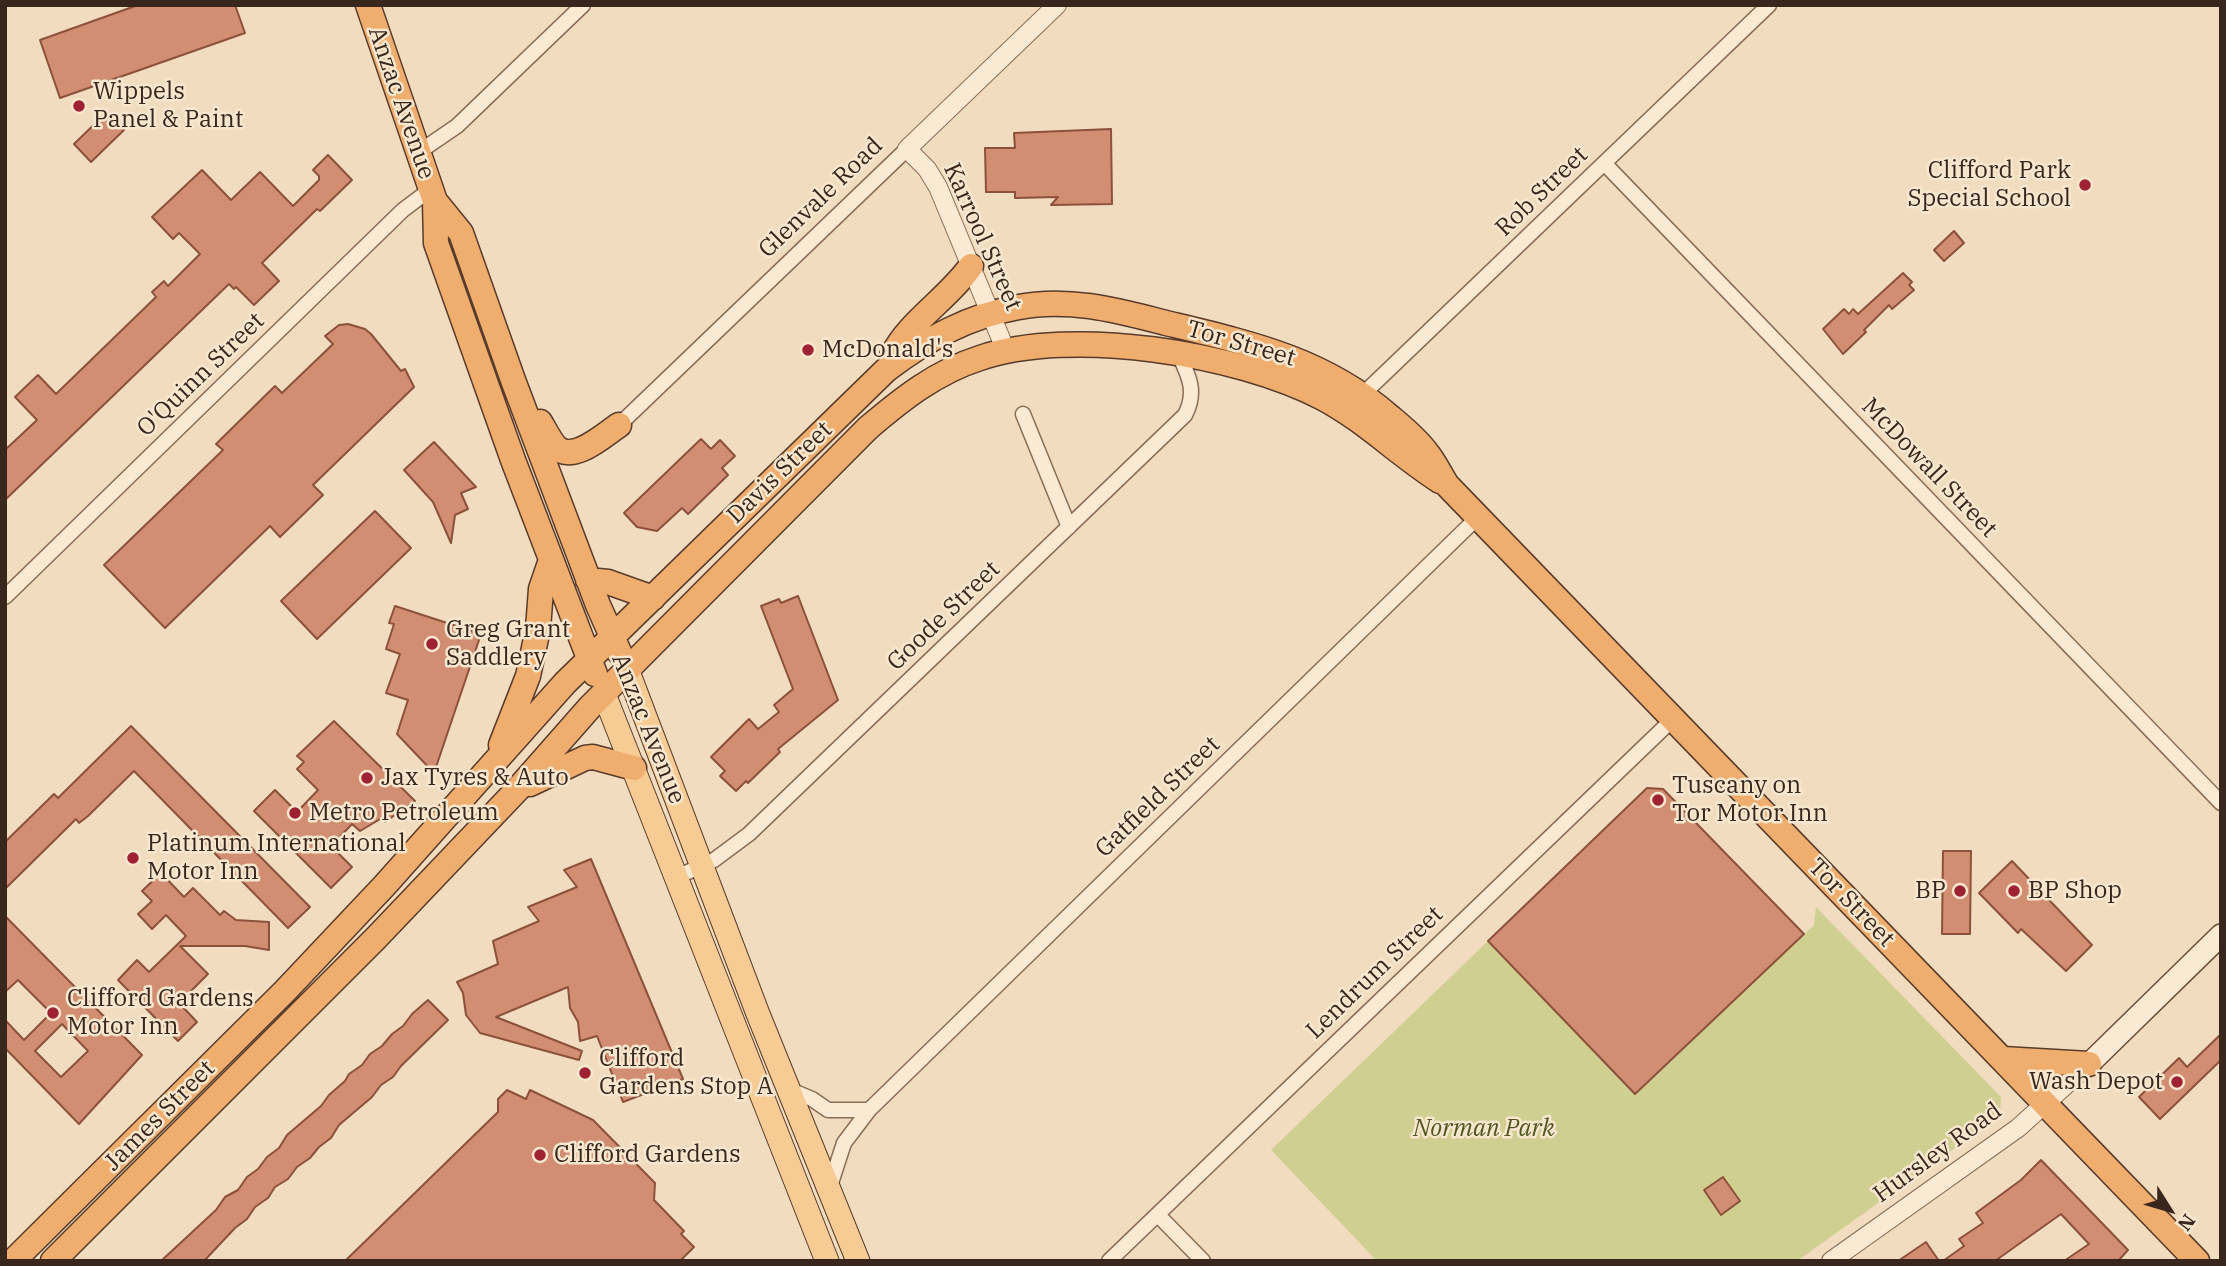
<!DOCTYPE html>
<html>
<head>
<meta charset="utf-8">
<style>
	body { margin:0 }
	#map { position:relative; width:2226px; height:1266px; overflow:hidden; background:#f1dcbf; font-family:"IBM Plex Serif",serif }
	canvas { display:block }
	.frame { position:absolute; inset:0; border:7px solid #39261c; pointer-events:none }
	.north { position:absolute; left:2135px; top:1175px; width:70px; height:70px; -webkit-text-stroke:5px #f8e7cf; paint-order:stroke; rotate:127deg; font-size:19px; font-weight:700; line-height:28px; text-align:center; color:#39261c }
	.north::after { content:''; display:block; margin:auto; width:24px; height:32px; background:#39261c; clip-path:polygon(50% 0,100% 100%,50% 72%,0 100%) }
</style>
</head>
<body>
<div id="map">
<canvas width="2226" height="1266"></canvas>
<div class="frame"></div>
<div class="north">N</div>
</div>
<script>
const g = document.querySelector('canvas').getContext('2d');
g.lineJoin = 'round';
function fill(path, color) {
  g.fillStyle = color;
  g.fill(path, 'evenodd');
}
function stroke(path, color, width, dash) {
  g.strokeStyle = color;
  g.lineWidth = width;
  g.lineCap = dash ? 'butt' : 'round';
  g.setLineDash(dash || []);
  g.stroke(path);
}
function write(font, color, halo, rows, align = 'center') {
  g.font = font + ' "IBM Plex Serif",serif';
  g.lineWidth = 5;
  g.setLineDash([]);
  g.textBaseline = 'middle';
  g.strokeStyle = halo;
  g.fillStyle = color;
  for (const [text, x, y, turn = 0] of rows) {
    g.save();
    g.translate(x, y);
    g.rotate((+turn || 0) * Math.PI / 180);
    g.textAlign = isNaN(turn) ? turn : align;
    if (halo) g.strokeText(text, 0, 0);
    g.fillText(text, 0, 0);
    g.restore();
  }
}
fill(new Path2D(`
	M 1816,907 L 2001,1097 L 2000,1116 L 1797,1261 L 1377,1261 L 1271,1150 L 1488,941 L 1635,1094 L 1814,925 Z`), '#d0cf92');
const building = new Path2D(`
	M 138,5 L 235,5 L 245,33 L 60,98 L 40,40 Z
	M 107,112 L 124,130 L 91,162 L 74,144 Z
	M 1111,129 L 1112,204 L 1051,205 L 1058,197 L 1015,198 L 1015,192 L 986,192 L 985,148 L 1015,148 L 1014,133 Z
	M 328,155 L 352,180 L 320,211 L 317,209 L 262,263 L 279,281 L 254,305 L 236,287 L 234,289 L 229,284 L 5,500 L 5,450 L 37,420 L 15,397 L 38,375 L 56,394 L 156,297 L 152,292 L 164,281 L 168,286 L 200,254 L 179,233 L 173,239 L 152,217 L 202,170 L 231,200 L 260,172 L 293,206 L 319,180 L 319,176 L 313,170 Z
	M 1954,231 L 1964,243 L 1944,261 L 1934,250 Z
	M 1903,273 L 1912,282 L 1909,285 L 1914,290 L 1892,309 L 1889,305 L 1864,330 L 1866,332 L 1843,354 L 1823,329 L 1844,309 L 1849,314 L 1853,309 L 1858,314 Z
	M 348,324 L 365,329 L 371,334 L 401,371 L 405,369 L 414,387 L 313,485 L 323,495 L 280,537 L 270,526 L 165,628 L 104,565 L 223,450 L 216,444 L 275,386 L 282,393 L 333,344 L 325,336 L 339,325 Z
	M 701,439 L 711,449 L 720,440 L 735,456 L 722,468 L 728,475 L 688,514 L 682,508 L 657,531 L 637,527 L 624,513 Z
	M 434,442 L 476,487 L 461,493 L 468,509 L 455,515 L 451,543 L 433,502 L 404,470 Z
	M 375,511 L 411,548 L 317,639 L 281,601 Z
	M 798,596 L 838,700 L 778,749 L 780,752 L 748,783 L 746,781 L 736,791 L 720,776 L 725,771 L 711,757 L 749,719 L 758,729 L 779,712 L 774,705 L 793,689 L 761,606 L 779,599 L 781,603 Z
	M 395,606 L 481,634 L 434,773 L 397,734 L 408,700 L 386,693 L 400,654 L 386,649 L 394,624 L 389,623 Z
	M 334,721 L 415,801 L 385,822 L 382,818 L 360,831 L 352,824 L 331,846 L 352,867 L 331,888 L 254,811 L 275,790 L 297,812 L 318,790 L 297,769 L 304,762 L 297,756 Z
	M 131,726 L 310,907 L 288,928 L 134,771 L 88,816 L 79,823 L 76,819 L 5,889 L 5,842 L 54,794 L 58,798 Z
	M 1647,788 L 1663,789 L 1804,934 L 1635,1094 L 1488,941 Z
	M 1943,851 L 1971,851 L 1970,934 L 1942,934 Z
	M 591,859 L 683,1079 L 623,1102 L 597,1036 L 580,1041 L 578,1022 L 570,1008 L 568,987 L 496,1017 L 582,1051 L 579,1060 L 480,1033 L 466,1015 L 463,993 L 457,982 L 498,964 L 493,941 L 539,921 L 528,907 L 577,887 L 564,870 Z
	M 2012,861 L 2092,945 L 2066,971 L 2021,929 L 2018,933 L 1979,893 Z
	M 161,873 L 184,897 L 193,888 L 220,915 L 224,911 L 236,920 L 269,922 L 269,950 L 245,946 L 180,946 L 208,974 L 179,1003 L 197,1022 L 178,1041 L 118,980 L 137,960 L 149,972 L 186,936 L 166,915 L 152,929 L 138,914 L 152,901 L 142,891 Z
	M 5,916 L 142,1055 L 79,1124 L 5,1048 L 5,1020 L 24,1040 L 51,1013 L 18,980 L 5,992 ZM 62,1024 L 88,1051 L 61,1077 L 35,1051 Z
	M 428,1000 L 448,1020 L 401,1066 L 393,1077 L 381,1085 L 372,1097 L 339,1125 L 331,1138 L 319,1147 L 310,1158 L 297,1167 L 288,1179 L 275,1187 L 268,1198 L 255,1207 L 247,1219 L 235,1228 L 204,1261 L 161,1261 L 216,1210 L 225,1197 L 238,1190 L 247,1177 L 258,1169 L 267,1157 L 279,1148 L 287,1135 L 321,1106 L 329,1095 L 345,1081 L 349,1074 L 362,1065 L 370,1054 L 382,1046 L 392,1034 L 403,1026 L 412,1014 Z
	M 2221,1034 L 2221,1060 L 2160,1119 L 2139,1097 L 2179,1058 L 2187,1067 Z
	M 507,1090 L 526,1099 L 530,1090 L 593,1120 L 655,1183 L 654,1200 L 684,1231 L 681,1234 L 694,1247 L 680,1261 L 345,1261 L 498,1112 L 498,1099 Z
	M 2041,1160 L 2128,1250 L 2118,1261 L 2064,1261 L 2089,1244 L 2061,1214 L 1995,1261 L 1943,1261 L 1964,1246 L 1959,1239 L 1983,1223 L 1976,1213 L 2021,1180 Z
	M 1723,1177 L 1740,1201 L 1721,1215 L 1704,1190 Z
	M 1926,1242 L 1939,1261 L 1898,1261 Z`);
fill(building, '#d28e72');
stroke(building, '#8c513a', 2);
const minor = new Path2D(`
	M 419,152 L 457,126 L 583,5
	M 1605,164 L 2221,803
	M 1358,399 L 1769,5
	M 1023,414 L 1069,527
	M 619,425 L 907,149
	M 5,597 L 403,210 L 431,189
	M 675,878 L 714,860 L 749,834 L 1185,415 C 1197,392 1189,376 1179,355
	M 788,1089 L 812,1099 L 828,1110 L 869,1110
	M 829,1189 L 844,1143 L 869,1110 L 1478,517
	M 1158,1215 L 1203,1261
	M 1109,1261 L 1673,719`);
const tertiary = new Path2D(`
	M 1006,351 L 938,187 L 927,169 L 907,149 L 1057,5
	M 1831,1261 L 2018,1128 L 2089,1064`);
const secondary = new Path2D(`
	M 2089,1064 L 2221,935`);
const primary = new Path2D(`
	M 627,669 L 758,1014 L 858,1261
	M 604,694 L 827,1261`);
const trunk = new Path2D(`
	M 368,5 L 435,201 L 436,243 L 513,460 L 595,674
	M 435,201 L 461,233 L 513,380 L 598,605 L 619,652
	M 892,356 C 908,322 949,298 971,266
	M 540,422 C 545,430 549,439 555,446 C 572,465 604,435 619,425
	M 588,580 L 608,582 L 653,598
	M 501,745 L 528,676 L 538,629 L 541,589 L 551,560
	M 530,784 L 585,758 L 593,757 L 634,768
	M 2003,1059 L 2089,1064
	M 13,1261 L 285,991 L 385,885 L 565,683 L 886,370 C 927,339 968,316 1019,307 C 1069,297 1119,311 1166,323 C 1249,343 1323,359 1389,416 C 1402,427 1417,439 1427,453 C 1435,463 1440,474 1447,485 L 2197,1261
	M 53,1261 L 376,938 L 517,790 L 590,707 L 868,428 C 902,399 936,372 980,358 C 1072,327 1237,353 1323,398 C 1366,421 1399,455 1440,481`);
stroke(minor, '#8b6c56', 17);
stroke(tertiary, '#8b6c56', 20);
stroke(secondary, '#6d4d39', 24);
stroke(primary, '#583b2b', 25);
stroke(trunk, '#583b2b', 27);
stroke(minor, '#fbead3', 14);
stroke(tertiary, '#fbead3', 18);
stroke(secondary, '#fbead3', 21);
stroke(primary, '#f7cc94', 23);
stroke(trunk, '#efad6e', 24);
for (const [x, y, r, color] of [
	[79,106,7,"#9e2232"],
	[2085,185,7,"#9e2232"],
	[808,350,7,"#9e2232"],
	[432,644,7,"#9e2232"],
	[367,778,7,"#9e2232"],
	[1658,800,7,"#9e2232"],
	[295,813,7,"#9e2232"],
	[133,858,7,"#9e2232"],
	[1960,891,7,"#9e2232"],
	[2014,891,7,"#9e2232"],
	[53,1013,7,"#9e2232"],
	[585,1073,7,"#9e2232"],
	[2177,1082,7,"#9e2232"],
	[540,1155,7,"#9e2232"]
]) {
  const dot = new Path2D();
  dot.arc(x, y, r, 0, 2 * Math.PI);
  g.fillStyle = color;
  g.fill(dot);
  stroke(dot, '#f8e7cf', 2.5);
}
write('24px', '#39261c', '#f8e7cf', [
	["Wippels",93,92],
	["Panel & Paint",93,120],
	["Clifford Park",2071,171,"right"],
	["Special School",2071,199,"right"],
	["McDonald's",822,350],
	["Greg Grant",446,630],
	["Saddlery",446,658],
	["Jax Tyres & Auto",381,778],
	["Tuscany on",1672,786],
	["Tor Motor Inn",1672,814],
	["Metro Petroleum",309,813],
	["Platinum International",147,844],
	["Motor Inn",147,872],
	["BP",1946,891,"right"],
	["BP Shop",2028,891],
	["Clifford Gardens",67,999],
	["Motor Inn",67,1027],
	["Clifford",599,1059],
	["Gardens Stop A",599,1087],
	["Wash Depot",2163,1082,"right"],
	["Clifford Gardens",554,1155]
], 'left');
write('24px', '#39261c', '#f8e7cf', [
	["Anzac Avenue",401,103,71],
	["Rob Street",1542,192,-44],
	["Glenvale Road",821,198,-44],
	["Karrool Street",982,237,66],
	["Tor Street",1241,344,16],
	["O'Quinn Street",201,375,-44],
	["McDowall Street",1929,468,46],
	["Davis Street",780,473,-44],
	["Goode Street",944,616,-44],
	["Anzac Avenue",648,729,68],
	["Gatfield Street",1158,797,-44],
	["Tor Street",1851,903,46],
	["Lendrum Street",1375,973,-44],
	["James Street",160,1116,-45],
	["Hursley Road",1938,1153,-36]
]);
write('italic 24px', '#505721', '#f8e7cf', [
	["Norman Park",1484,1129]
]);
</script>
</body>
</html>
